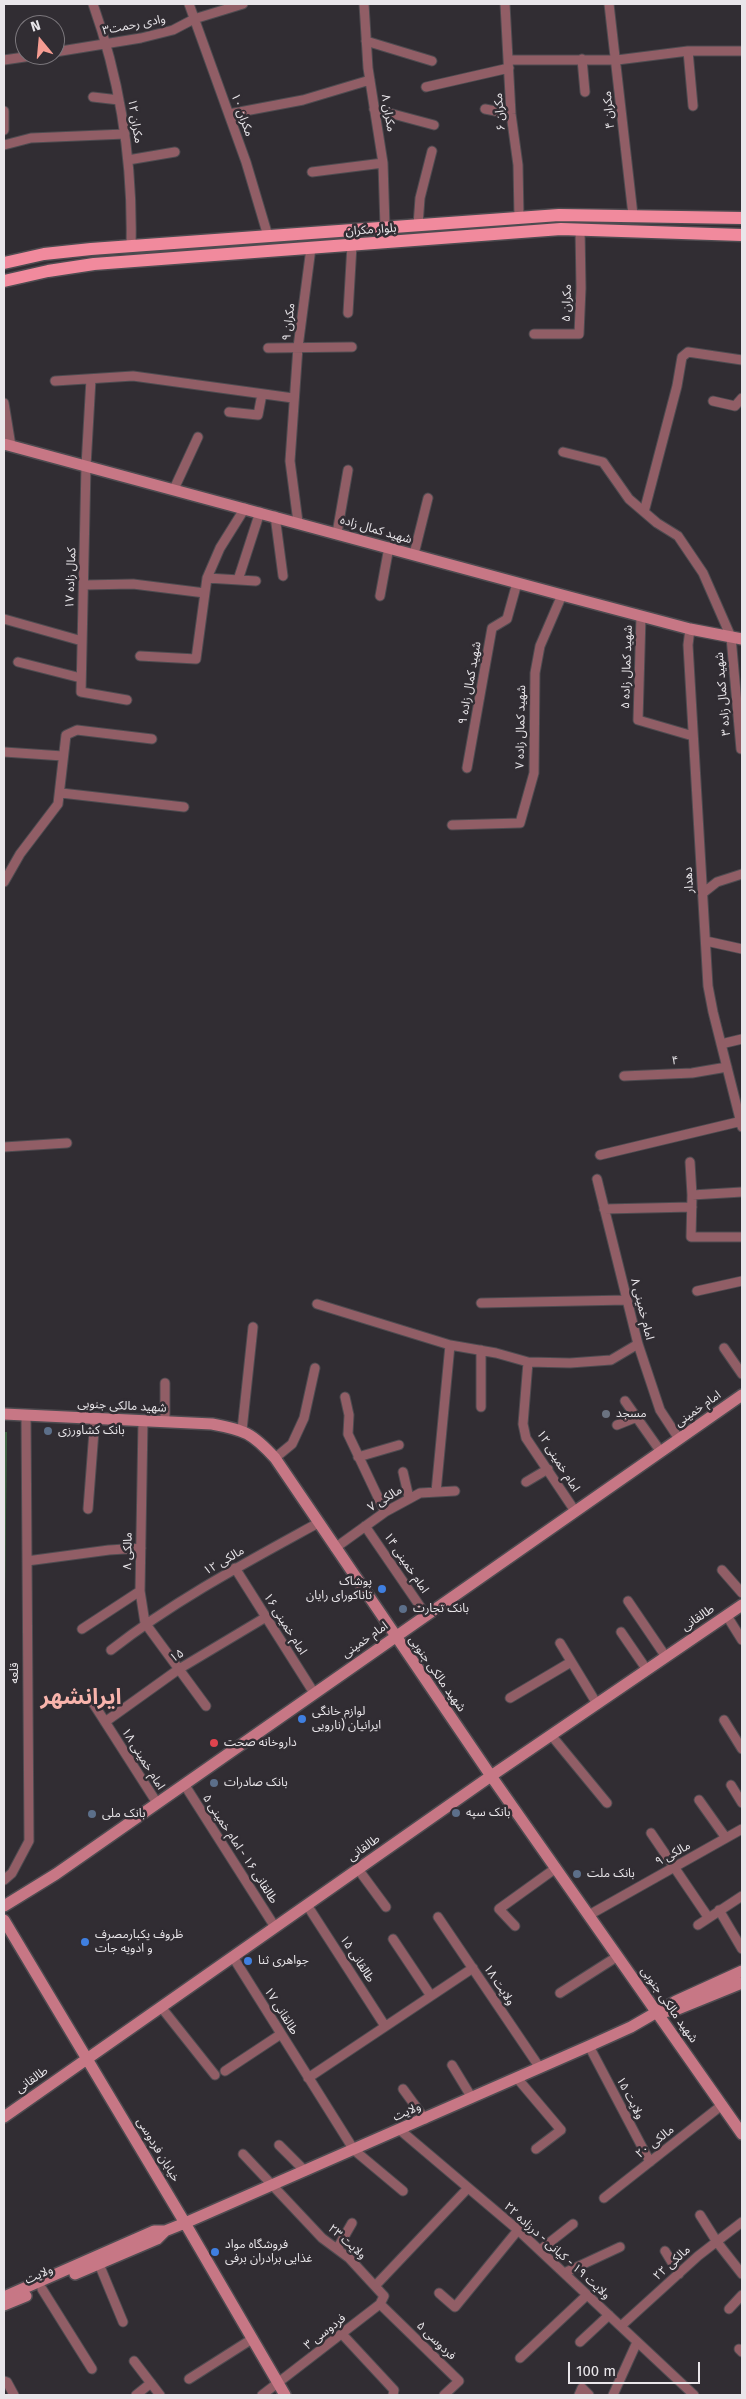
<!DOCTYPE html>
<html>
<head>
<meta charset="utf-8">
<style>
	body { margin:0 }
	#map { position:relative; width:746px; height:2399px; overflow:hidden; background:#312d33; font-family:"Fira Sans",sans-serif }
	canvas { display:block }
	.frame { position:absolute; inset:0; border:5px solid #e9e6ea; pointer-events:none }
	.north { position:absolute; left:15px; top:15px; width:50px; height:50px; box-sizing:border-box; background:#312d33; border:1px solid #7b777c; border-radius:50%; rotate:343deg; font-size:14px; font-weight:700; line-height:20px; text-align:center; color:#e9e6ea }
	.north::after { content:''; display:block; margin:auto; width:18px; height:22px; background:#f59c92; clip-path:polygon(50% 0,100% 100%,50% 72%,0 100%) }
	.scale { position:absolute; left:568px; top:2362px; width:132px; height:22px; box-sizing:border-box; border:2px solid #e9e6ea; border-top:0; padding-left:6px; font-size:15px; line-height:18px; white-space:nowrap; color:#e9e6ea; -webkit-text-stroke:4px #312d33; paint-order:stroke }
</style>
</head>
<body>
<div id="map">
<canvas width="746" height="2399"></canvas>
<div class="frame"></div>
<div class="north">N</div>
<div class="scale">100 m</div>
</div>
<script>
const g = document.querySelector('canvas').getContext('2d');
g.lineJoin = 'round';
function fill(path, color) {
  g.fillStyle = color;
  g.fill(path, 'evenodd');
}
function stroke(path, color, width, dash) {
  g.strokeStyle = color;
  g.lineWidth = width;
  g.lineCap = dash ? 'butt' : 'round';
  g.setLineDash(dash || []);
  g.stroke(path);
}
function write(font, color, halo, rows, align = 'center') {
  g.font = font + ' "Fira Sans","Noto Sans Arabic",sans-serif';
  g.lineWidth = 5;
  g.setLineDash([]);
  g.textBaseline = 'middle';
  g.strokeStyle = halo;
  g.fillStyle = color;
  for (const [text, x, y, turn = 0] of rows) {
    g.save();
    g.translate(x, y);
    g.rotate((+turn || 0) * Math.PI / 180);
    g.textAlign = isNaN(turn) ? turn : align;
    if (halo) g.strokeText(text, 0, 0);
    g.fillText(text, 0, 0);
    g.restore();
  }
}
fill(new Path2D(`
	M 4,1432 L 7,1432 L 5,1601 L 4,1601 Z`), '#3c6241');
const street = new Path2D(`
	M 93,4 C 121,83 133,162 131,246
	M 189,4 L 246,162 L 268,236
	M 364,4 L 368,68 L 383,163 L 385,227
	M 505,4 L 511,114 L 518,165 L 519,217
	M 609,4 L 633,215
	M 366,41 L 432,61
	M 688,51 L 693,106
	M 55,52 L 141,38 L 173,30 L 194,19 L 243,4
	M 582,59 L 585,92
	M 4,60 L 38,55
	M 509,60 L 617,60 L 688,51 L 742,51
	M 426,87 L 509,68
	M 93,97 L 119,100
	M 374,109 L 434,125
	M 485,109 L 511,114
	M 4,111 L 4,130
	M 229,114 L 303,100 L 370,80
	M 4,145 L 31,138 L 125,134
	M 128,160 L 175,152
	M 312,172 L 383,163
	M 418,225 L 420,198 L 432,151
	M 348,313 L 352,245
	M 534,334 L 579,334 L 581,288 L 580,229
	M 268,348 L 352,347
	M 91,379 L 86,466 L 81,692 L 127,700
	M 55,381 L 133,376 L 293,398
	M 713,401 L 735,406 L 742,398
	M 4,403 L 11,446
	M 229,412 L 258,415 L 262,394
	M 563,452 L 603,462 L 629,499 L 657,523 L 678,536 L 703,573 L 731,637 L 741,749
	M 174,489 L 198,437
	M 644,512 L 677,386 L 682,357 L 688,352 L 742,360
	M 275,516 L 283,576
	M 298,522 L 290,461 L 298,347 L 311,248
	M 337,533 L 348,470
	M 414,554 L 428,498
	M 207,578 L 256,581
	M 238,580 L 260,512
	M 84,585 L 133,584 L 205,593
	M 380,596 L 389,547
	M 641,616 L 638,720 L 693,736
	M 4,619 L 82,641
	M 690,629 L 688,645 L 708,986 L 713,1012 L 742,1127
	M 140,656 L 196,659 L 207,578 L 220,548 L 245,508
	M 18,662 L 81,678
	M 4,752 L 63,756
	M 467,768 L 492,628 L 507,619 L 517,583
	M 61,793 L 184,807
	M 452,825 L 520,823 L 534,773 L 535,673 L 540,646 L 562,595
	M 4,882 L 20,854 L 58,804 L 66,735 L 77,730 L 152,739
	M 703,893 L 717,882 L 742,874
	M 706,941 L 742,949
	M 721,1044 L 742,1039
	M 624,1076 L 692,1073 L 727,1067
	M 4,1147 L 67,1143
	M 600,1155 L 742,1121
	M 690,1162 L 692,1195 L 691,1237 L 742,1237
	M 597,1179 L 638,1344 L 660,1410 L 679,1439
	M 692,1195 L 742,1192
	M 604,1209 L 692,1207
	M 697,1291 L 742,1281
	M 481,1303 L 627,1300
	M 317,1304 L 450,1345
	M 724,1348 L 742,1374
	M 481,1350 L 481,1407
	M 528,1362 L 523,1424 L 526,1438 L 575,1511
	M 165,1383 L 165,1422
	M 345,1397 L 349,1415 L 348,1434 L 385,1512
	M 625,1401 L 661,1452
	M 143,1421 L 140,1591 L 145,1623 L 206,1706
	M 617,1425 L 637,1417
	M 242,1430 L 253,1327
	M 358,1457 L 399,1445
	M 275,1458 L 292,1444 L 304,1418 L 315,1368
	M 403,1472 L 409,1498
	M 526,1482 L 548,1469
	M 436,1492 L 450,1345 L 496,1353 L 528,1362 L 570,1363 L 611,1360 L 638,1344
	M 88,1509 L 95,1418
	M 365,1526 L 426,1615
	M 335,1548 L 385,1512 L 420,1493 L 455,1491
	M 27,1561 L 109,1550 L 141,1548
	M 235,1568 L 314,1693
	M 722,1570 L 742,1593
	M 628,1601 L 666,1657
	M 727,1616 L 742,1640
	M 82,1629 L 140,1591
	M 621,1632 L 647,1670
	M 560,1643 L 597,1704
	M 111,1650 C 175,1600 247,1562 318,1523
	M 510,1698 L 571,1662
	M 93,1703 L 157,1803
	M 724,1720 L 742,1749
	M 105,1722 L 179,1669 L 266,1617
	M 551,1735 L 607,1803
	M 184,1784 L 275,1927
	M 731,1785 L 742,1803
	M 699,1800 L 726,1838
	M 651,1833 L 708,1917
	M 358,1869 L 386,1907
	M 4,1880 L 12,1873 L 29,1841 L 26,1415
	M 307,1905 L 385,2026
	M 719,1910 L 742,1949
	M 589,1915 L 742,1829
	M 438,1917 L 540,2068
	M 698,1925 L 742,1896
	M 515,1926 L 499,1909 L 556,1868
	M 393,1939 L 431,1996
	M 233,1957 L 354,2150 L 403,2191
	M 560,1993 L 618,1956
	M 161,2007 L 215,2075
	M 589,2046 L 650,2162
	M 452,2065 L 472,2098
	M 225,2071 L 281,2034
	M 308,2078 L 473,1968
	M 517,2078 L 561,2130 L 536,2149
	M 403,2089 L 425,2119
	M 400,2130 L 518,2230 L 694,2395
	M 279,2145 L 305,2171
	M 243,2154 L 322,2238 L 349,2258 L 384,2296 L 380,2304 L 262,2395
	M 604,2198 L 722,2105
	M 700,2215 L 717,2242 L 742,2274
	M 337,2249 L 352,2223
	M 540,2250 L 573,2224
	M 665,2251 L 679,2274
	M 99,2264 L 123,2322
	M 564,2273 L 620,2247
	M 375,2286 L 468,2188
	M 42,2289 L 92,2369
	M 439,2293 L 455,2307 L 518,2230
	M 380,2304 L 459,2381 L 444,2395
	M 729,2309 L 742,2295
	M 621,2326 L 698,2256 L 742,2222
	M 342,2334 L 394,2390 L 393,2395
	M 580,2342 L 609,2315
	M 739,2349 L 742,2352
	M 520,2358 L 587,2295
	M 134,2361 L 160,2395
	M 189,2379 L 252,2339
	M 4,2381 L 7,2382 L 14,2395
	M 136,2395 L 151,2383
	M 579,2395 L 582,2388 L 589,2395
	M 613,2395 L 637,2342`);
const secondary = new Path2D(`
	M 4,444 L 562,595 L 690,629 L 742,639
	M 4,1414 L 212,1424 C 245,1430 252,1433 275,1458 L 491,1776 L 742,2134
	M 4,1906 L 56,1874 L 742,1395
	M 4,1920 L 185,2223 L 285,2395
	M 663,2012 L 678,2009 L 742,1983
	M 4,2117 L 491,1776 L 742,1605
	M 75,2274 L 157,2239 L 165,2231
	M 4,2297 L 154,2231 L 165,2231 L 185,2223 L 589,2046 L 631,2027 L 676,2001 L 742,1971
	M 4,2305 L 26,2296`);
const primary = new Path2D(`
	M 4,263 L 44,254 L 91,249 L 559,215 L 742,218
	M 4,281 L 48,271 L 94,264 L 561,229 L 742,235`);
stroke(street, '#4e4b50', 11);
stroke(secondary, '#4e4b50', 14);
stroke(primary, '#4e4b50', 15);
stroke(street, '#915e66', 9);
stroke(secondary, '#c77785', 11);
stroke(primary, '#f18a9d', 12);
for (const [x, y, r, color] of [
	[606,1414,5,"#6b7280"],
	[48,1431,5,"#5c6f8a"],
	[382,1589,5,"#3f7fe0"],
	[403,1609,5,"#5c6f8a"],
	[302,1719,5,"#3f7fe0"],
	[214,1743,5,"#e0444e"],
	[214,1783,5,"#5c6f8a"],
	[456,1813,5,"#5c6f8a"],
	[92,1814,5,"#5c6f8a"],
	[577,1874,5,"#5c6f8a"],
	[85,1942,5,"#3f7fe0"],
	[248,1961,5,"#3f7fe0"],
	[215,2252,5,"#3f7fe0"]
]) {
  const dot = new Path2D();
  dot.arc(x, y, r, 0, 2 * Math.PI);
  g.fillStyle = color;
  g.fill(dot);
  stroke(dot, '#312d33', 2);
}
write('12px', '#e9e6ea', '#312d33', [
	["وادی رحمت۳",134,25,-11],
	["مکران ۴",609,110,-95],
	["مکران ۶",500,112,-95],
	["مکران ۸",388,113,81],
	["مکران ۱۰",242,115,70],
	["مکران ۱۲",135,121,81],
	["بلوار مکران",371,230,-4],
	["مکران ۵",567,303,-88],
	["مکران ۹",289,322,-83],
	["شهید کمال زاده",376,530,16],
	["کمال زاده ۱۷",71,578,-88],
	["شهید کمال زاده ۵",627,667,-88],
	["شهید کمال زاده ۹",470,683,-80],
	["شهید کمال زاده ۳",723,694,-95],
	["شهید کمال زاده ۷",521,727,-89],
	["دهدار",689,880,-93],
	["۴",675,1061,-3],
	["امام خمینی ۸",642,1309,76],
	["شهید مالکی جنوبی",122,1406,3],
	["امام خمینی",698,1409,-35],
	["امام خمینی ۱۲",558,1461,58],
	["مالکی ۷",385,1499,-32],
	["مالکی ۸",128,1551,-89],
	["مالکی ۱۲",224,1561,-30],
	["امام خمینی ۱۴",406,1563,56],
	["طالقانی",698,1618,-34],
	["امام خمینی ۱۶",285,1624,58],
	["امام خمینی",365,1640,-35],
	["۱۵",177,1656,-32],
	["قلعه",15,1673,-90],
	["شهید مالکی جنوبی",437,1674,55],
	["امام خمینی ۱۸",143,1759,58],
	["طالقانی",364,1848,-35],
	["طالقانی ۱۶ - امام خمینی ۵",240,1849,57],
	["مالکی ۹",673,1854,-29],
	["طالقانی ۱۵",357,1959,57],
	["ولایت ۱۸",499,1985,56],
	["شهید مالکی جنوبی",669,2005,55],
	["طالقانی ۱۷",281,2011,58],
	["طالقانی",32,2080,-35],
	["ولایت ۱۵",630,2098,62],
	["ولایت",407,2112,-24],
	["مالکی ۲۰",655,2142,-38],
	["خیابان فردوسی",158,2150,59],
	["ولایت ۲۳",347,2242,41],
	["ولایت ۱۹ - کیانی - درزاده ۲۲",557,2251,42],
	["مالکی ۲۲",672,2263,-42],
	["ولایت",39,2275,-24],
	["فردوسی ۳",325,2332,-38],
	["فردوسی ۵",436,2341,44]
]);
write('12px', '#e9e6ea', '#312d33', [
	["مسجد",616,1414],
	["بانک کشاورزی",58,1431],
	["پوشاک",372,1582,"right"],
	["تاناکورای رایان",372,1596,"right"],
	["بانک تجارت",413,1609],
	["لوازم خانگی",312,1712],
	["ایرانیان (نارویی",312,1726],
	["داروخانه صحت",224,1743],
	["بانک صادرات",224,1783],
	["بانک سپه",466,1813],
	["بانک ملی",102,1814],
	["بانک ملت",587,1874],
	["ظروف یکبارمصرف",95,1935],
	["و ادویه جات",95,1949],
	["جواهری ثنا",258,1961],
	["فروشگاه مواد",225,2245],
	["غذایی برادران برفی",225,2259]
], 'left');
write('bold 22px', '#f8b4ac', '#312d33', [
	["ایرانشهر",81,1698]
]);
</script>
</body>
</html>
